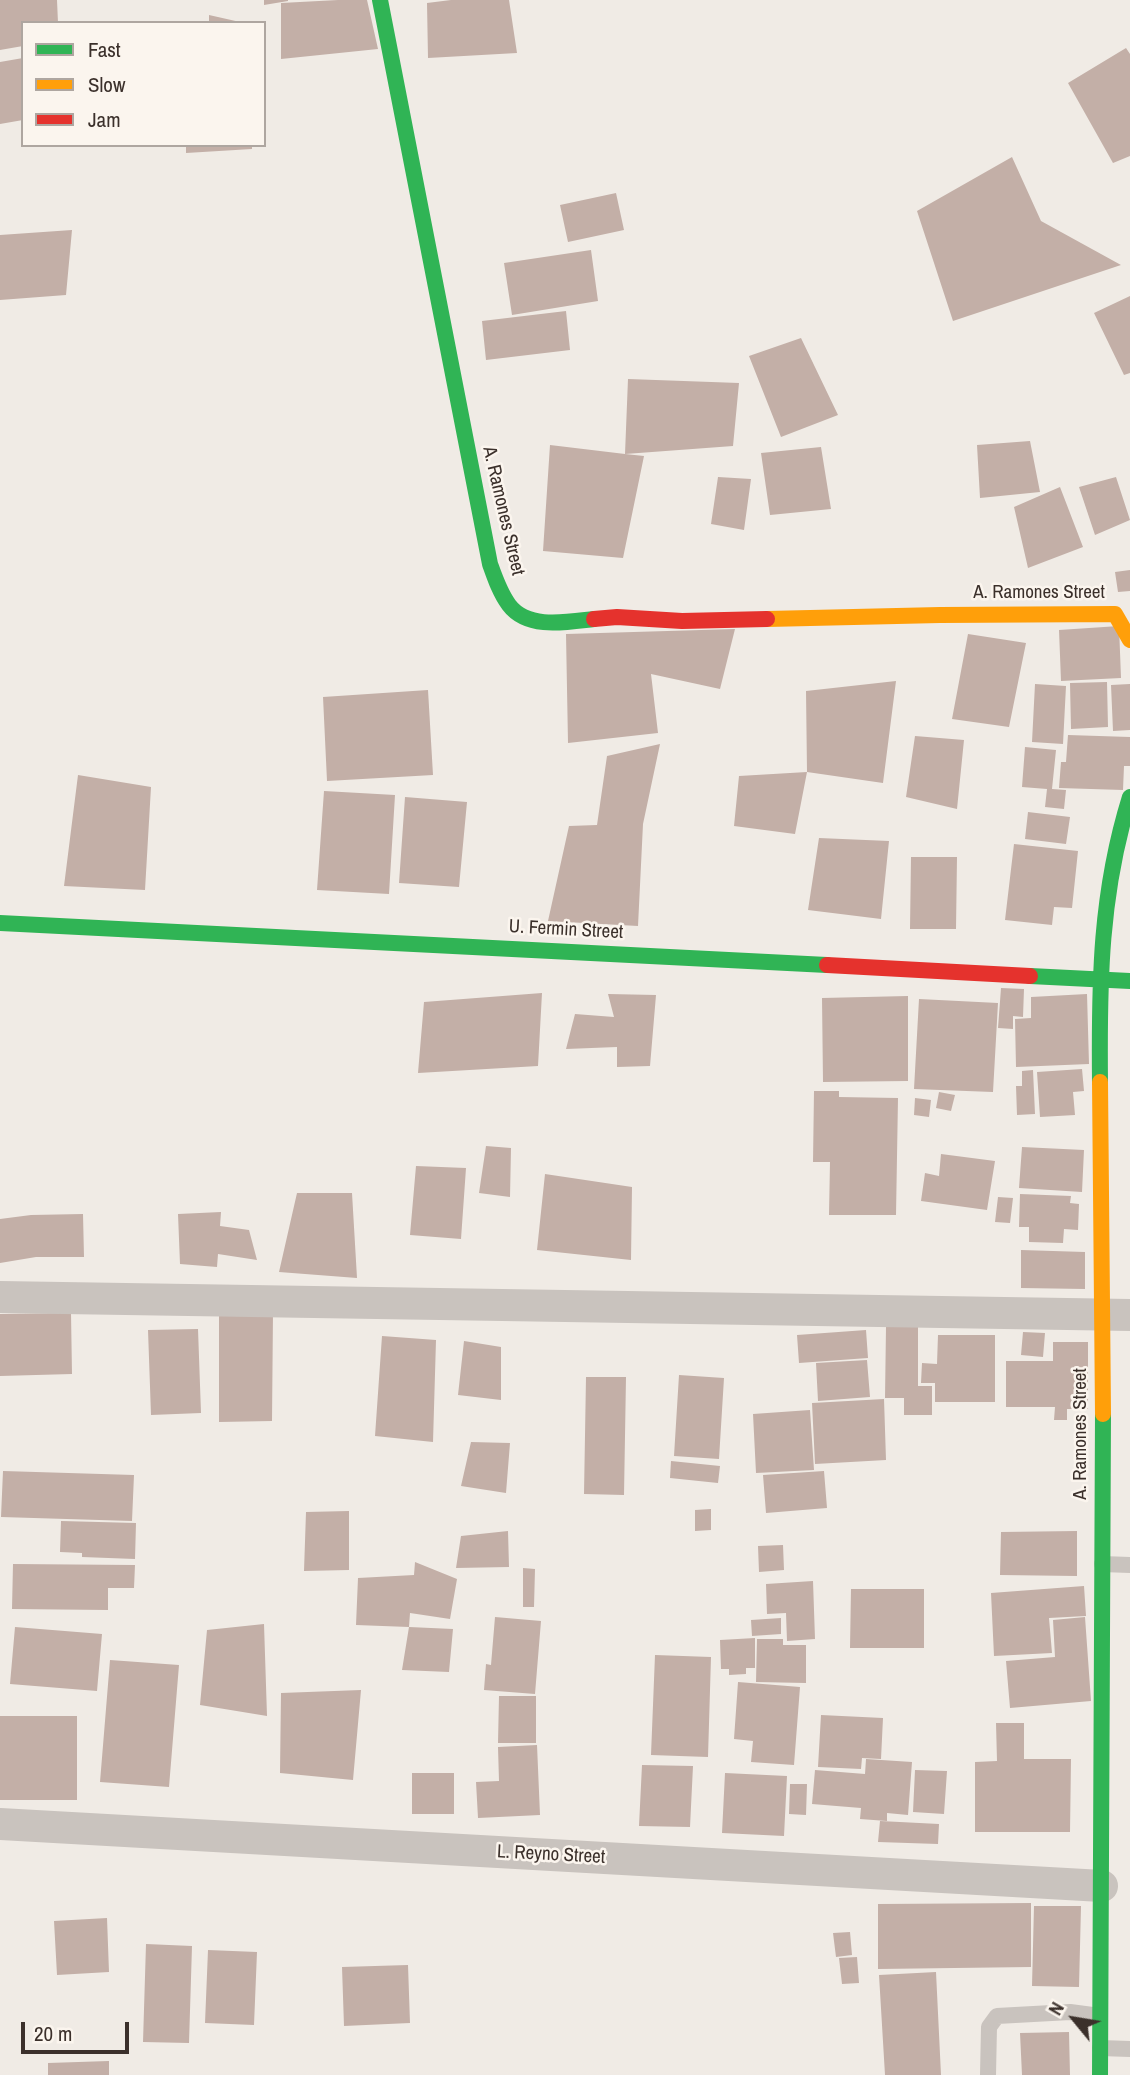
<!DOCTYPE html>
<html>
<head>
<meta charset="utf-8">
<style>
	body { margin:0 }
	#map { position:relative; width:1130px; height:2075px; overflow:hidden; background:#f0ebe5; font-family:"Archivo Narrow",sans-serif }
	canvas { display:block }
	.legend { position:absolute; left:21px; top:21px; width:245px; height:126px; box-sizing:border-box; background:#fbf5ee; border:2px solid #aea6a0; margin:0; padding:9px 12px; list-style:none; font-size:21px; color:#3b302b }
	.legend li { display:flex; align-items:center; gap:14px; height:35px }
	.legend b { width:35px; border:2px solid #aea6a0 }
	.north { position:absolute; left:1039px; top:1984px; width:70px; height:70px; -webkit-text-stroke:5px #fbf5ee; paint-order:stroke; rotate:300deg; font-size:19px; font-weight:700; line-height:28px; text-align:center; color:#3b302b }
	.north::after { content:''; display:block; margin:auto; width:24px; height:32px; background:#3b302b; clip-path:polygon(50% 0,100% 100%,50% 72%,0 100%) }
	.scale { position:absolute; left:21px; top:2022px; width:108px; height:32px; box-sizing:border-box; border:4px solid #3b302b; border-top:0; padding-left:9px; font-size:21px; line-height:24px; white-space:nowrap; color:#3b302b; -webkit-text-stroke:5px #fbf5ee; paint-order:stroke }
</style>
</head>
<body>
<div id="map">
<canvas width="1130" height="2075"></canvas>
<ul class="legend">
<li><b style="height:9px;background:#30b455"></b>Fast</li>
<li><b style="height:9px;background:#ff9f0a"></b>Slow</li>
<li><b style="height:9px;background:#e5322d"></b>Jam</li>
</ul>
<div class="north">N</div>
<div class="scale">20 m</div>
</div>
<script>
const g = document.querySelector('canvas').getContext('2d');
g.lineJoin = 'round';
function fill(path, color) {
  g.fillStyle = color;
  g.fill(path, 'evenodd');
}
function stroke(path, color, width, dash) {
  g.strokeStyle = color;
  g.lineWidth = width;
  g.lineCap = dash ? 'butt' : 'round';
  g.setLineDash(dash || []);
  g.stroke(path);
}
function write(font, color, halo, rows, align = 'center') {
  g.font = font + ' "Archivo Narrow",sans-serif';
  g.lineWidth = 5;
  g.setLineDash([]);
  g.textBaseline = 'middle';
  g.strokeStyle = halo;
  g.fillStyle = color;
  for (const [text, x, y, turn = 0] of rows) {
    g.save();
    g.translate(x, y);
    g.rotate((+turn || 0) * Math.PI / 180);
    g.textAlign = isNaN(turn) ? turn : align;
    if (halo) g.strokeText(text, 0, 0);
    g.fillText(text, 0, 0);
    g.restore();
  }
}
fill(new Path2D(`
	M 0,0 L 57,0 L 58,23 L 23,23 L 23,46 L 0,50 Z
	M 264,0 L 288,0 L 288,1 L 264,5 Z
	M 338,0 L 367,0 L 378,49 L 281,59 L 281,3 Z
	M 451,0 L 509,0 L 517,53 L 428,58 L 427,3 Z
	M 209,15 L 240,22 L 240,23 L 209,23 Z
	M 1126,48 L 1130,54 L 1130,156 L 1113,163 L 1068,83 Z
	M 23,58 L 23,120 L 0,124 L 0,62 Z
	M 186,145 L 252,145 L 252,149 L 186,153 Z
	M 1012,157 L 1041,221 L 1121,265 L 953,321 L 917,211 Z
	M 616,193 L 624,230 L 568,242 L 560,205 Z
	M 72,230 L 66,295 L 0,300 L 0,235 Z
	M 591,250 L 598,301 L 512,315 L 504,263 Z
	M 1130,296 L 1130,373 L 1124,375 L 1094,313 Z
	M 566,311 L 570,350 L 486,360 L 482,321 Z
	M 801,338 L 838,415 L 781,437 L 749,356 Z
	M 628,379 L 739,383 L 733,446 L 625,454 L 644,456 L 623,558 L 543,551 L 550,445 L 625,454 Z
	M 1030,441 L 1040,492 L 980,498 L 977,445 Z
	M 821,447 L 831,509 L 770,515 L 761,453 Z
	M 718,477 L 751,479 L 744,530 L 711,524 Z
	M 1116,477 L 1130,520 L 1095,535 L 1079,487 Z
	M 1060,487 L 1083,547 L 1028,568 L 1014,507 Z
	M 1130,570 L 1130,591 L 1118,592 L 1115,572 Z
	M 1119,626 L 1121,678 L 1061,681 L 1059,630 Z
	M 735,629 L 720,689 L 651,674 L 658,733 L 568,743 L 566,634 Z
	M 968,634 L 1026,643 L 1009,727 L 952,719 Z
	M 896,681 L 883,783 L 807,772 L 795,834 L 734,826 L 739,776 L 807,772 L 806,691 Z
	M 1107,682 L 1108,727 L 1071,729 L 1070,683 Z
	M 1035,684 L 1066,686 L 1063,744 L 1032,742 Z
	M 1130,684 L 1130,730 L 1113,731 L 1111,685 Z
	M 428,690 L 433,775 L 327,781 L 323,697 Z
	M 1068,735 L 1130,737 L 1130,766 L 1124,766 L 1123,790 L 1059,788 L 1061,762 L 1066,762 Z
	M 915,736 L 964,740 L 957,809 L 906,797 Z
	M 660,744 L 643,824 L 638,926 L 548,921 L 569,826 L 597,825 L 607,756 Z
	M 1025,747 L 1056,750 L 1052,789 L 1066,790 L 1064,809 L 1045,807 L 1047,789 L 1022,787 Z
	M 78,775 L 151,787 L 145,890 L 64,886 Z
	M 324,791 L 395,795 L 389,894 L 317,890 Z
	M 405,797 L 467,802 L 459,887 L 399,883 Z
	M 1028,812 L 1070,817 L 1066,844 L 1025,839 Z
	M 819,838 L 889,841 L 881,919 L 808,910 Z
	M 1014,844 L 1078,851 L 1072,908 L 1054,907 L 1052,925 L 1005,920 Z
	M 911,857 L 957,857 L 956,929 L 910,929 Z
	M 1001,988 L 1024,989 L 1023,1017 L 1013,1016 L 1013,1029 L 998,1028 Z
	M 542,993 L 538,1066 L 418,1073 L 424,1002 Z
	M 608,994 L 656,995 L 650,1066 L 617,1067 L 617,1047 L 566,1049 L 575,1014 L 614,1017 Z
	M 1087,994 L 1089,1064 L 1016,1067 L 1015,1019 L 1031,1018 L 1031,997 Z
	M 908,996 L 908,1081 L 823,1082 L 822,998 Z
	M 919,999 L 998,1003 L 993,1092 L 914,1089 Z
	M 1082,1069 L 1084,1091 L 1073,1092 L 1075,1115 L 1040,1117 L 1037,1072 Z
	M 1033,1070 L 1035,1114 L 1017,1115 L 1016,1086 L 1022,1086 L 1022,1071 Z
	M 814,1091 L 839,1091 L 839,1097 L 898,1098 L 896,1215 L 829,1215 L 830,1162 L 813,1162 Z
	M 939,1092 L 955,1095 L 951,1111 L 936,1108 Z
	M 915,1098 L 931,1100 L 929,1117 L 914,1115 Z
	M 486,1146 L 511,1148 L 510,1197 L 479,1193 Z
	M 1022,1147 L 1084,1150 L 1082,1192 L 1019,1188 Z
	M 941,1154 L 995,1161 L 987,1210 L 921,1201 L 925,1173 L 939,1176 Z
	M 416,1166 L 466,1168 L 461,1239 L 410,1235 Z
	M 545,1174 L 632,1187 L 631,1260 L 537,1250 Z
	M 297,1193 L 352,1193 L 357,1278 L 279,1272 Z
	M 1020,1194 L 1071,1196 L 1070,1203 L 1079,1204 L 1078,1230 L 1064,1229 L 1063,1243 L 1029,1242 L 1029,1227 L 1019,1227 Z
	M 998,1197 L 1013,1198 L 1010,1223 L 995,1222 Z
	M 221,1212 L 220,1226 L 249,1230 L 257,1260 L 218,1254 L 217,1267 L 180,1264 L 178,1214 Z
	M 83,1214 L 84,1257 L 36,1257 L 0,1263 L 0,1219 L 31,1215 Z
	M 1021,1250 L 1085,1252 L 1085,1289 L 1021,1288 Z
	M 273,1312 L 272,1421 L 219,1422 L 219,1313 Z
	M 71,1313 L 72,1374 L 0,1376 L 0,1314 Z
	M 886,1327 L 918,1327 L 918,1386 L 932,1386 L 932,1415 L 904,1415 L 904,1398 L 885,1398 Z
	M 198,1329 L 201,1413 L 151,1415 L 148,1330 Z
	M 866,1330 L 868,1358 L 799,1363 L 797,1335 Z
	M 1023,1332 L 1045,1333 L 1043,1357 L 1021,1355 Z
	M 938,1335 L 995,1335 L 995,1402 L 935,1402 L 935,1383 L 921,1383 L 922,1363 L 937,1364 Z
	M 382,1336 L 436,1340 L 433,1442 L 375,1436 Z
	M 464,1341 L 501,1347 L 501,1400 L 458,1395 Z
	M 1053,1342 L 1088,1342 L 1088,1409 L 1067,1409 L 1067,1420 L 1054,1420 L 1055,1407 L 1006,1407 L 1006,1361 L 1053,1361 Z
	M 867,1360 L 870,1397 L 818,1401 L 816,1363 Z
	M 679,1375 L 724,1378 L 719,1459 L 674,1456 Z
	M 586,1377 L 626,1377 L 624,1495 L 584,1494 Z
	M 884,1399 L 886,1460 L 815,1464 L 812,1403 Z
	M 810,1410 L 814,1470 L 756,1473 L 753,1414 Z
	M 471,1442 L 510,1443 L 506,1493 L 461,1486 Z
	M 671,1461 L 720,1466 L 718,1483 L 670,1478 Z
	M 3,1471 L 134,1475 L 132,1521 L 1,1517 Z
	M 824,1471 L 827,1508 L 766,1513 L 763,1475 Z
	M 711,1509 L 711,1530 L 695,1531 L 695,1510 Z
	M 349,1511 L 349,1570 L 304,1571 L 306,1512 Z
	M 61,1521 L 136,1523 L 135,1559 L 82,1557 L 82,1553 L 60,1552 Z
	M 508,1531 L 509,1567 L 456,1568 L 461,1536 Z
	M 1077,1531 L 1077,1576 L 1000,1575 L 1001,1532 Z
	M 783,1545 L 784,1570 L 759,1572 L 758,1546 Z
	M 415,1562 L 457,1579 L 450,1619 L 410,1613 L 409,1627 L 356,1625 L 358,1578 L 414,1575 Z
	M 13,1564 L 135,1565 L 134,1588 L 108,1588 L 108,1610 L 12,1609 Z
	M 523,1568 L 535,1569 L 534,1607 L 523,1607 Z
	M 813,1581 L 815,1639 L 787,1641 L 786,1613 L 767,1614 L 766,1584 Z
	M 1084,1586 L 1086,1616 L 1049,1618 L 1052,1653 L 994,1656 L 991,1593 Z
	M 851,1589 L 924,1589 L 924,1648 L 850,1648 Z
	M 495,1617 L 541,1621 L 535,1694 L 484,1690 L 486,1664 L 491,1665 Z
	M 1085,1617 L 1091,1701 L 1010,1708 L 1006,1661 L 1055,1657 L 1053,1620 Z
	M 781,1618 L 781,1634 L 752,1636 L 751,1620 Z
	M 264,1624 L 267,1716 L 200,1705 L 207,1630 Z
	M 15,1627 L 102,1634 L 97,1691 L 10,1684 Z
	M 409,1627 L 453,1629 L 449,1672 L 402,1670 Z
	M 755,1638 L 755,1668 L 746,1668 L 746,1674 L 729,1675 L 729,1669 L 721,1669 L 720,1640 Z
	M 757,1639 L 783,1639 L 783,1645 L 806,1645 L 806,1683 L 756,1682 Z
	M 655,1655 L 711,1657 L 708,1757 L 651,1755 Z
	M 110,1660 L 179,1665 L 169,1787 L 100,1782 Z
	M 738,1682 L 800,1687 L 794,1765 L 751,1762 L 753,1741 L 734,1739 Z
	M 361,1690 L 353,1780 L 280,1773 L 281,1693 Z
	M 499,1696 L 536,1696 L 536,1743 L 498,1743 Z
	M 821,1715 L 883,1718 L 881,1759 L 862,1758 L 861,1769 L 818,1767 Z
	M 0,1716 L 77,1716 L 77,1800 L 0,1800 Z
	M 996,1723 L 1024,1723 L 1024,1759 L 1071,1759 L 1070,1832 L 975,1832 L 975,1762 L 997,1761 Z
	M 537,1745 L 540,1815 L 478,1818 L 476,1782 L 499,1781 L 498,1747 Z
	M 866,1759 L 912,1762 L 908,1815 L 887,1813 L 887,1821 L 860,1819 L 861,1808 L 812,1804 L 815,1770 L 865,1774 Z
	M 642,1765 L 693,1766 L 690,1827 L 639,1826 Z
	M 915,1770 L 947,1771 L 944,1814 L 913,1812 Z
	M 412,1773 L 454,1773 L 454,1814 L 412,1814 Z
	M 725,1773 L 787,1776 L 784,1836 L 722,1833 Z
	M 790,1784 L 807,1784 L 806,1815 L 789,1814 Z
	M 880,1821 L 939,1824 L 938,1844 L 878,1842 Z
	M 1031,1903 L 1031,1967 L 878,1969 L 878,1904 Z
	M 1034,1906 L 1081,1906 L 1079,1987 L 1032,1986 Z
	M 107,1918 L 109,1972 L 57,1975 L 54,1921 Z
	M 850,1932 L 852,1955 L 836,1957 L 833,1933 Z
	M 146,1944 L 192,1946 L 189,2043 L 143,2042 Z
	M 208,1950 L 257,1952 L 254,2025 L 205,2023 Z
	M 857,1957 L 859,1983 L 842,1984 L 839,1958 Z
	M 408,1965 L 410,2023 L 344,2026 L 342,1967 Z
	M 936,1972 L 941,2075 L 885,2075 L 879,1975 Z
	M 1069,2032 L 1070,2075 L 1022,2075 L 1020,2033 Z
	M 109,2061 L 109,2075 L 48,2075 L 48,2063 Z`), '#c3afa7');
stroke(new Path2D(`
	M 1102,1564 L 1130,1565
	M 1100,2048 L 1130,2049
	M 988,2075 L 989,2027 L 997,2016 L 1070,2012 L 1100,2016`), '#c9c3be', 16);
stroke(new Path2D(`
	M 0,1297 L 1130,1315
	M 0,1824 L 1102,1886`), '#c9c3be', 32);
stroke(new Path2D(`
	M 380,0 L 490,564 C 495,578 500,593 509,605 C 528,630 567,622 594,619
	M 0,923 L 827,965
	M 1030,976 L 1130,981
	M 1100,1082 C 1099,982 1100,893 1130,797
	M 1100,2075 L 1103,1414`), '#30b455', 16);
stroke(new Path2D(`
	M 767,619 L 940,615 L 1115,614 L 1130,640
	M 1100,1082 L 1103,1414`), '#ff9f0a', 16);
stroke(new Path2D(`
	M 594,619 L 617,617 L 682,621 L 767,619
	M 827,965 L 1030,976`), '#e5322d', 16);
write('19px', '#3b302b', '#fbf5ee', [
	["A. Ramones Street",503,511,77],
	["A. Ramones Street",1039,593],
	["U. Fermin Street",566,930,3],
	["A. Ramones Street",1081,1434,-90],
	["L. Reyno Street",551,1855,3]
]);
</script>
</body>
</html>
